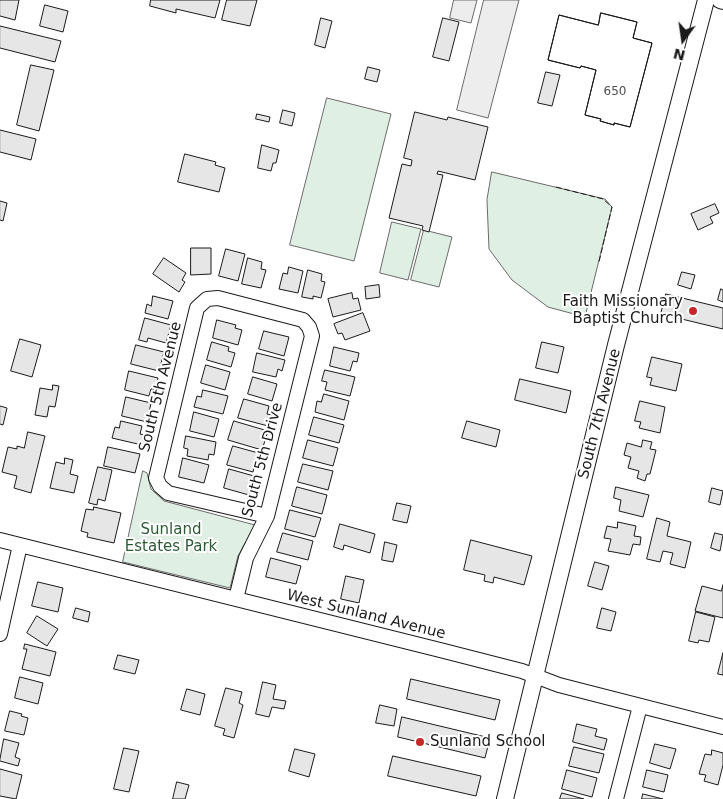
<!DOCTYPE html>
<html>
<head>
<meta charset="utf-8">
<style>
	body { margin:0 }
	#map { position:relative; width:723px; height:799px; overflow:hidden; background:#fff; font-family:"DejaVu Sans",sans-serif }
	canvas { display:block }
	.north { position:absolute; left:658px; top:15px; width:50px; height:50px; -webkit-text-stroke:4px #fff; paint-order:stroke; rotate:194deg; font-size:14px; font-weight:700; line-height:20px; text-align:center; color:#1a1a1a }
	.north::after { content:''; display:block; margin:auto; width:18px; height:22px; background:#1a1a1a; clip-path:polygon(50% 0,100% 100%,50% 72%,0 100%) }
</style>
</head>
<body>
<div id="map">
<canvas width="723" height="799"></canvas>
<div class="north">N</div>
</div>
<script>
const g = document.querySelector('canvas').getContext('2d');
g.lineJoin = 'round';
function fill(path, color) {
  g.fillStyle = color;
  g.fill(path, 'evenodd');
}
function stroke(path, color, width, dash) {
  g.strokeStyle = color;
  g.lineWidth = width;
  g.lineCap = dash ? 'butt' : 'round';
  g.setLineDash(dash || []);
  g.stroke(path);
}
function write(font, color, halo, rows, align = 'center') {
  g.font = font + ' "DejaVu Sans",sans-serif';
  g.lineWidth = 4;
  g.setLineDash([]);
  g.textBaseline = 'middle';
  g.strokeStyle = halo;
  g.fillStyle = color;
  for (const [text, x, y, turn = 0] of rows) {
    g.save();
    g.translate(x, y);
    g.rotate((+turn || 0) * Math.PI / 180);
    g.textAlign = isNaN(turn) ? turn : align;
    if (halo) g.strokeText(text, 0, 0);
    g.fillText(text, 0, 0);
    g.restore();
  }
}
const green = new Path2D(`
	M 327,98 L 391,114 L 354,261 L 290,245 Z
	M 492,172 L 605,199 L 612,207 L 585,317 L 548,307 L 512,280 L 489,249 L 487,200 Z
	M 392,222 L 421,229 L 408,280 L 380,273 Z
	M 424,230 L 452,237 L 439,287 L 411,280 Z
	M 143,471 L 147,473 L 151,489 L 164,501 L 255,525 L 238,556 L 230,588 L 123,562 Z`);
fill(green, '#e0efe3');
stroke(green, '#6a6a6a', 1);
const parking = new Path2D(`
	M 454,0 L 477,0 L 471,23 L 450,18 Z
	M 484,0 L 519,0 L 488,118 L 457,110 Z`);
fill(parking, '#ededed');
stroke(parking, '#6a6a6a', 1);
const building = new Path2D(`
	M 0,0 L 19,0 L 15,20 L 0,16 Z
	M 151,0 L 220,0 L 215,18 L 176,9 L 176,13 L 150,6 Z
	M 227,0 L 257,0 L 250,26 L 222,20 Z
	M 45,5 L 68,11 L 63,32 L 40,26 Z
	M 601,13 L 637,22 L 633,38 L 652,43 L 630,127 L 614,123 L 614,125 L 600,121 L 601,119 L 585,115 L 596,70 L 581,66 L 580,68 L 548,60 L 559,15 L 598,25 Z
	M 601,13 L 637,22 L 633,38 L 652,43 L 630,127 L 614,123 L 614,125 L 600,121 L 601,119 L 585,115 L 596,70 L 581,66 L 580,68 L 548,60 L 559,15 L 598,25 Z
	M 321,18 L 332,21 L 325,48 L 315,45 Z
	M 443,18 L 459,22 L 449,61 L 433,57 Z
	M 0,26 L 61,41 L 55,62 L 0,48 Z
	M 31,65 L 54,70 L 39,131 L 17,125 Z
	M 368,67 L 380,70 L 377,82 L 365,79 Z
	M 546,72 L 560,75 L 552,106 L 538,103 Z
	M 283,110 L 295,113 L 292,126 L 280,123 Z
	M 415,112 L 447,120 L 448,117 L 488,127 L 475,180 L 438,171 L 437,174 L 443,175 L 429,232 L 422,230 L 423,226 L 389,218 L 402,164 L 411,166 L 412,160 L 404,158 Z
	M 257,114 L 270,117 L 269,122 L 256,119 Z
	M 0,130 L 36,139 L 31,160 L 0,152 Z
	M 262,145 L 279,150 L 276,163 L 273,163 L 271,171 L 258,168 Z
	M 185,154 L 216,162 L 215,165 L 225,168 L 219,192 L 178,182 Z
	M 0,201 L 7,203 L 3,221 L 0,220 Z
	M 715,204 L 719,213 L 710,217 L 713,223 L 698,230 L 691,214 Z
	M 191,248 L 211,248 L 211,274 L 191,275 Z
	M 226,249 L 245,254 L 238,281 L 219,276 Z
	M 164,258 L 186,273 L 182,280 L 185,282 L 179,292 L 153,274 Z
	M 248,258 L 262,262 L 261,269 L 266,270 L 261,288 L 242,284 Z
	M 289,267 L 303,271 L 298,293 L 279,289 L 283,273 L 287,274 Z
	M 308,270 L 322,274 L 321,281 L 325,282 L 321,298 L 313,296 L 313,299 L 302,297 Z
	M 682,272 L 695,275 L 691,289 L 678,285 Z
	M 379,285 L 380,297 L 366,299 L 365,287 Z
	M 721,289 L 723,290 L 723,302 L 718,300 Z
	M 352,293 L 353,299 L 358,298 L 361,310 L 333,317 L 328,299 Z
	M 666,294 L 723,308 L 723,329 L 661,314 Z
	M 153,296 L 173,301 L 168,319 L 145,313 L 147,304 L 151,306 Z
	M 363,313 L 370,331 L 345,340 L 342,333 L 338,334 L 334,324 Z
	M 145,318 L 171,325 L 166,343 L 148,338 L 147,342 L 139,340 Z
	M 217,320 L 236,325 L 235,328 L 242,330 L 238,345 L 213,338 Z
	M 264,331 L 289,337 L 284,356 L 259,349 Z
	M 20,339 L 41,345 L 32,377 L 11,371 Z
	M 212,342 L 229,347 L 228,351 L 235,353 L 231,367 L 207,360 Z
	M 542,342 L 564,347 L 558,373 L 536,368 Z
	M 136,345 L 164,352 L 159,371 L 131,364 Z
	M 334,347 L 359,353 L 357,362 L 353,361 L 350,371 L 330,366 Z
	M 257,353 L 285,360 L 282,371 L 278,369 L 276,377 L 253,372 Z
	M 652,357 L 682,364 L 676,391 L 650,385 L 652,378 L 647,377 Z
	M 206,365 L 230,372 L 225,390 L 201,383 Z
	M 325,370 L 355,377 L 350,396 L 325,390 L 327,382 L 322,381 Z
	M 129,371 L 158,378 L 156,390 L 151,389 L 149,396 L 125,390 Z
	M 253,377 L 277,384 L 272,401 L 248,394 Z
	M 520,379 L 571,391 L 566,413 L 515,400 Z
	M 53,385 L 59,386 L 55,407 L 49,406 L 47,417 L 35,415 L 40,388 L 52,390 Z
	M 203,390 L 228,396 L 223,414 L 194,407 L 197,396 L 201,397 Z
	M 324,394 L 349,401 L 344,420 L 315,412 L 317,401 L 321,402 Z
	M 126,397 L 151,403 L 147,422 L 122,416 Z
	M 244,399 L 269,406 L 267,414 L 272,415 L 268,426 L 238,418 Z
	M 640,401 L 665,407 L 660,433 L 639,428 L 641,422 L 635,421 Z
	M 0,406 L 7,408 L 3,425 L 0,424 Z
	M 194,412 L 219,419 L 214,437 L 190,431 Z
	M 314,417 L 344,425 L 339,443 L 309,435 Z
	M 121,421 L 142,426 L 140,434 L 145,435 L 142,445 L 112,438 L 115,427 L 119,428 Z
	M 234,421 L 268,431 L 262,450 L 228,440 Z
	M 467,421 L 500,430 L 496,447 L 462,438 Z
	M 28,432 L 45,436 L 31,493 L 14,488 L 17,476 L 2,472 L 8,447 L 17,449 L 17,446 L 24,448 Z
	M 186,436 L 216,442 L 214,455 L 209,454 L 208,460 L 187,456 L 188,449 L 184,448 Z
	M 308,440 L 338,448 L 333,466 L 303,458 Z
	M 643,440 L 652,442 L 650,449 L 656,450 L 650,474 L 647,474 L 645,481 L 637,478 L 639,471 L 628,468 L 631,457 L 624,455 L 627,443 L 641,447 Z
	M 233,446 L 262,454 L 259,464 L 255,463 L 253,472 L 227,465 Z
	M 108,447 L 140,454 L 135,473 L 104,466 Z
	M 65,458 L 73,460 L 70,474 L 78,476 L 74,493 L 50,488 L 56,462 L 64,464 Z
	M 183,458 L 209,465 L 204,483 L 179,477 Z
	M 303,464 L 333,471 L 328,490 L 298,482 Z
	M 98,467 L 112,470 L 105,501 L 98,499 L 97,505 L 89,503 Z
	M 229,469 L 254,476 L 249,495 L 224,488 Z
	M 297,487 L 327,495 L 322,514 L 292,506 Z
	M 616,487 L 649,495 L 643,517 L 619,511 L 621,500 L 614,498 Z
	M 712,488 L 723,491 L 720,505 L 709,502 Z
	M 397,503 L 411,506 L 407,523 L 393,520 Z
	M 94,507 L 121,513 L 114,543 L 87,537 L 88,533 L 81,531 L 86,509 L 93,510 Z
	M 290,510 L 321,518 L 315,537 L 285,529 Z
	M 657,518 L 670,522 L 667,536 L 691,542 L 685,568 L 670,564 L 673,553 L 663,551 L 660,562 L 647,559 Z
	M 618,522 L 636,526 L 634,536 L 641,537 L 640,545 L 633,544 L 630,555 L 608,551 L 611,539 L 604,538 L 607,526 L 617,528 Z
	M 340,524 L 375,534 L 370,553 L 344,545 L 343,550 L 334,547 Z
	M 283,533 L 313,541 L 308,560 L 277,552 Z
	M 715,533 L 723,535 L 720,551 L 711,548 Z
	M 471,540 L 532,556 L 524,585 L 494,577 L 493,583 L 484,581 L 485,575 L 464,570 Z
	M 385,542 L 397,545 L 393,562 L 382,560 Z
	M 271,558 L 301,566 L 296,584 L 266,577 Z
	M 595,562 L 609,566 L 602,590 L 588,586 Z
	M 346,576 L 364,580 L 359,603 L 341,599 Z
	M 38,582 L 63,588 L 58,612 L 32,606 Z
	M 723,585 L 723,618 L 695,611 L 702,586 L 721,591 Z
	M 76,608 L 90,612 L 88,622 L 73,618 Z
	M 602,608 L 616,612 L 611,631 L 597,628 Z
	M 696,612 L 715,617 L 709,642 L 699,640 L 698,643 L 689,641 Z
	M 37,616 L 58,629 L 47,646 L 27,633 Z
	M 25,644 L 56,652 L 50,676 L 22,669 L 27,649 L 24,649 Z
	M 723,653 L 723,675 L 718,674 Z
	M 118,655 L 139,660 L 135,674 L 114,669 Z
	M 20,677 L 43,683 L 38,704 L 15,698 Z
	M 411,679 L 500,700 L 495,720 L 407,699 Z
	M 263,682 L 276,685 L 273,699 L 286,701 L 284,709 L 272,707 L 269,717 L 256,714 Z
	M 226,688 L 242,692 L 239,703 L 243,705 L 234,738 L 223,735 L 225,729 L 215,726 Z
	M 187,689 L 205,694 L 200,715 L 181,710 Z
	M 380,705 L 397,709 L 394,726 L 376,723 Z
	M 10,711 L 22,714 L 21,716 L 28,718 L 24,735 L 5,731 Z
	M 402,717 L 490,738 L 485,758 L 398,737 Z
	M 577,724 L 597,729 L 595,736 L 607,739 L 604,750 L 573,742 Z
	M 4,739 L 19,743 L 15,757 L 20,759 L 18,766 L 0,761 Z
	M 655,744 L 676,749 L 670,769 L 650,763 Z
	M 574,747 L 604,754 L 599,773 L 569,766 Z
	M 124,748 L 139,751 L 129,792 L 114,789 Z
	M 295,749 L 315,754 L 309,777 L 289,771 Z
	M 712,750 L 723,753 L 723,765 L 718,785 L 704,781 L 706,775 L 699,774 L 705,754 L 711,755 Z
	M 393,756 L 481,776 L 476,796 L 388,776 Z
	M 0,769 L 22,775 L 16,799 L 0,796 Z
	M 567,770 L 597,778 L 592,797 L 562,789 Z
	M 647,770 L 668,775 L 664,792 L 643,787 Z
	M 177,782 L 189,785 L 185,799 L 173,799 Z
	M 562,793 L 584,799 L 560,799 Z
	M 643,794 L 663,799 L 642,799 Z`);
fill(building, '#e6e6e6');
stroke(building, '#1a1a1a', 1);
const minor = new Path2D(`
	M 0,540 L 444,651 L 522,671 L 559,685 L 723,727
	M 236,599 L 246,558 L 267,516 L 312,336 L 309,327 L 303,320 L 218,298 L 207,299 L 197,308 L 156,478 L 160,486 L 168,493 L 267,516
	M 0,634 L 20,545
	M 616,799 L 640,706`);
const major = new Path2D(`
	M 720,0 L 723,1
	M 505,799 L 616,345 L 706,0`);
stroke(minor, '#1a1a1a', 16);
stroke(major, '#1a1a1a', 18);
stroke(minor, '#fff', 14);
stroke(major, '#fff', 16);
stroke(new Path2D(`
	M 556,187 L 603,199 L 612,207 L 599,262`), '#1a1a1a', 1, [6, 2.5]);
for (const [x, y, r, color] of [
	[693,311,5,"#c62828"],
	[420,742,5,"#c62828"]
]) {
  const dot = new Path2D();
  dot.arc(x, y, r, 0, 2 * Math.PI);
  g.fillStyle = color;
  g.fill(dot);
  stroke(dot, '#fff', 2);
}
write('12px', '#4d4d4d', null, [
	["650",615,92]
]);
write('15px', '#1a1a1a', '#fff', [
	["Faith Missionary",683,302],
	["Baptist Church",683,319],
	["Sunland School",430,742,"left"]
], 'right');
write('15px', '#1a1a1a', '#fff', [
	["South 5th Avenue",161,387,-76],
	["South 7th Avenue",600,414,-76],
	["South 5th Drive",263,460,-75],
	["West Sunland Avenue",366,615,14]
]);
write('15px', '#2b5a34', '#fff', [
	["Sunland",171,530],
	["Estates Park",171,547]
]);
</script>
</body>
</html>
